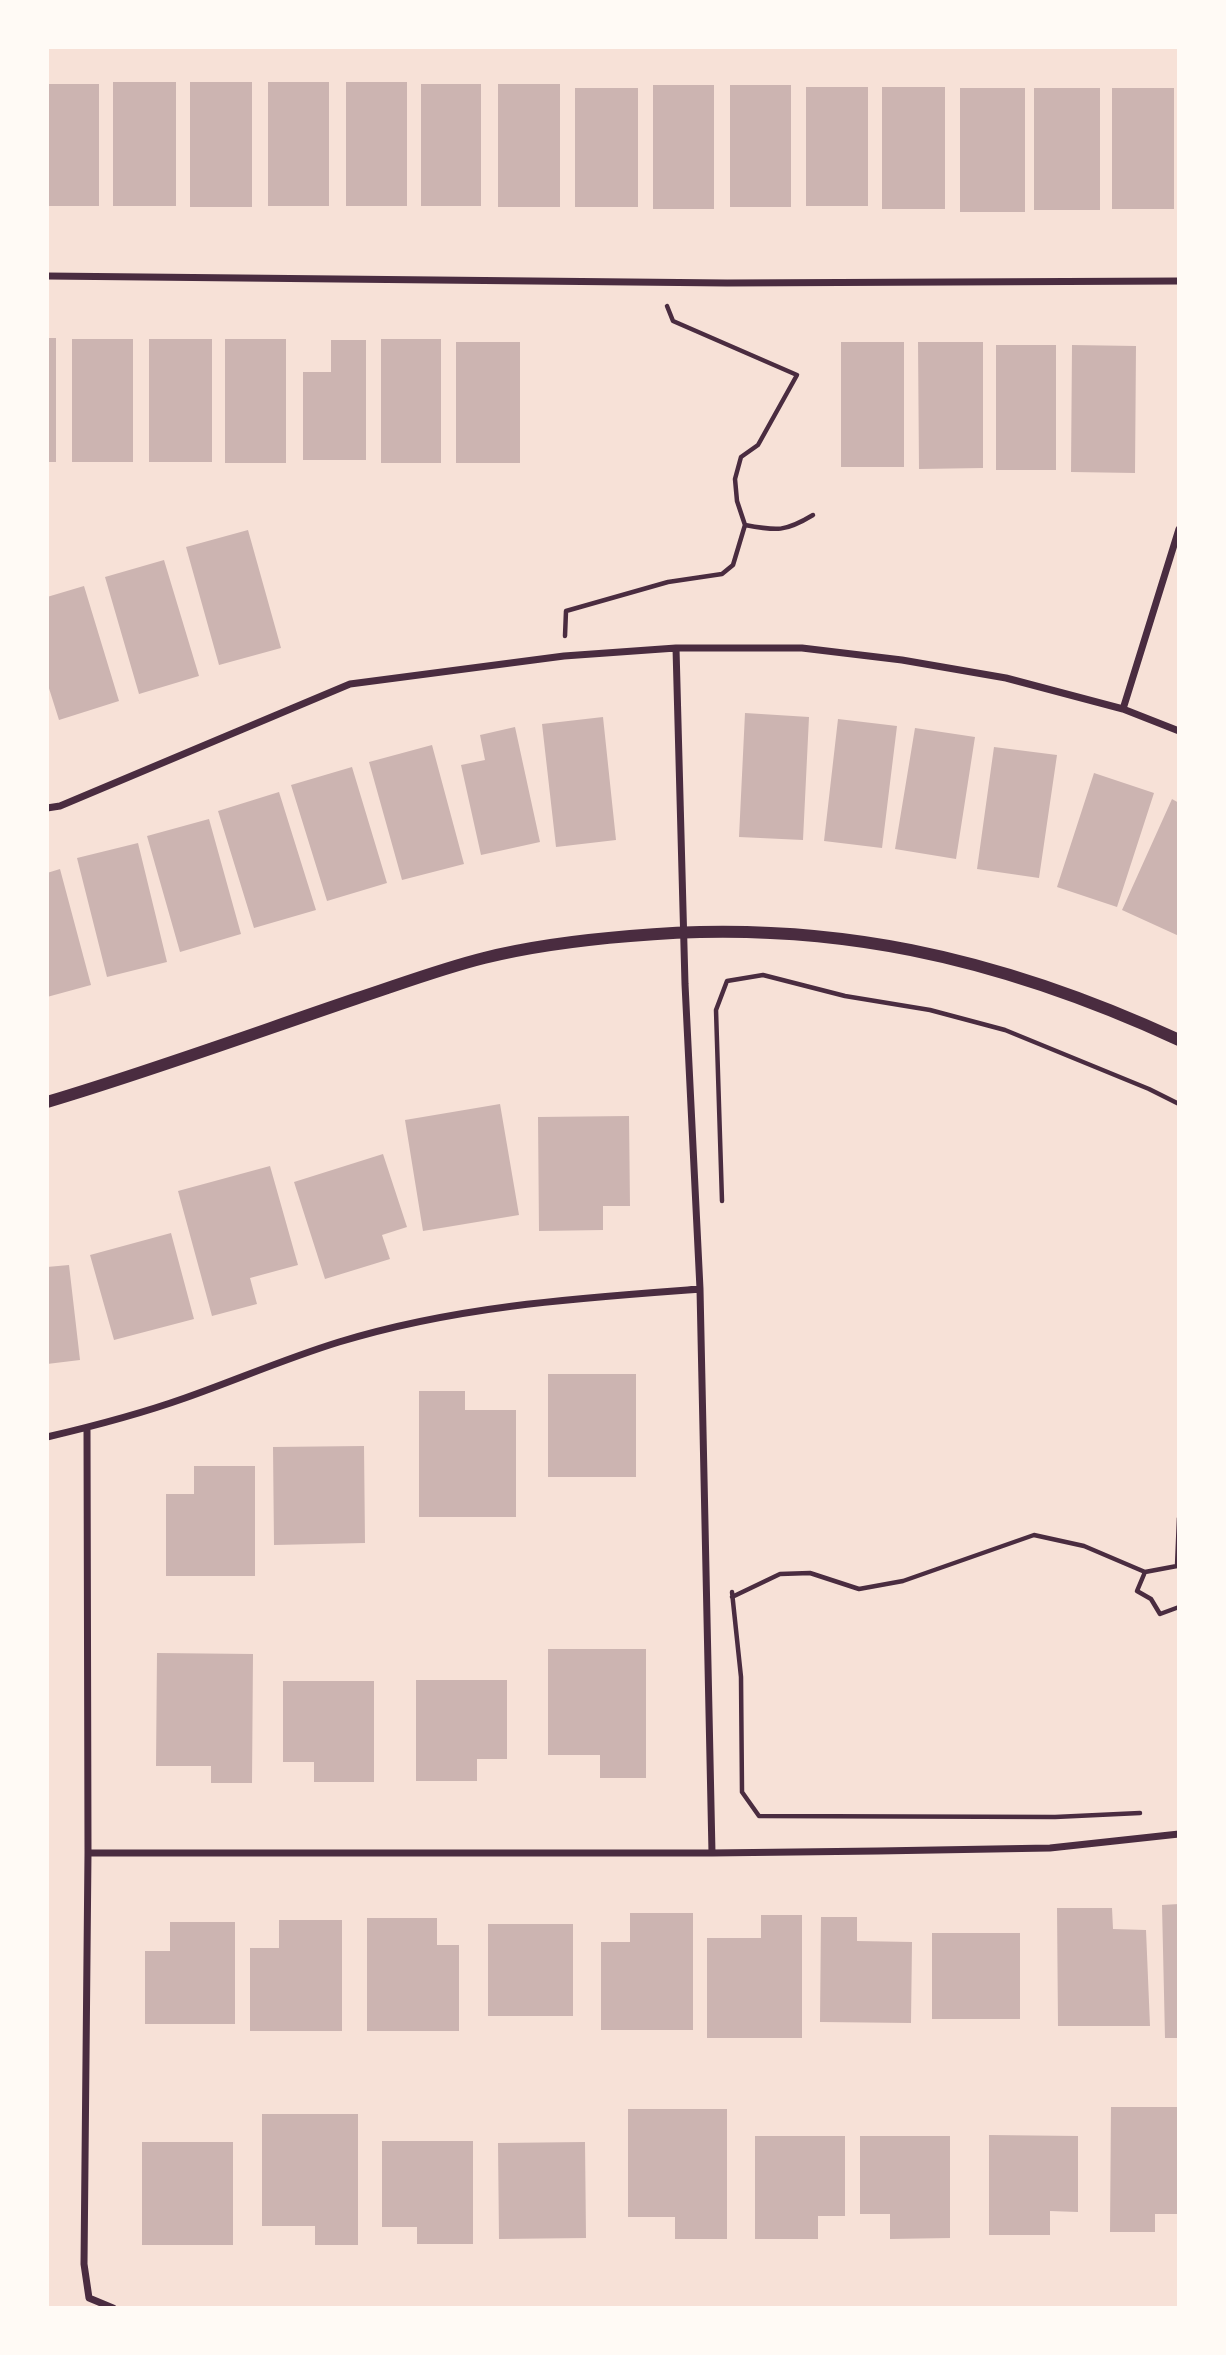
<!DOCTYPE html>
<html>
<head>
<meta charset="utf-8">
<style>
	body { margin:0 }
	#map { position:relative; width:1226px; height:2355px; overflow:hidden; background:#f7e1d7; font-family:"PT Sans Narrow",sans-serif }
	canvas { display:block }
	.frame { position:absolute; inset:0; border:49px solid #fffaf5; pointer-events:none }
</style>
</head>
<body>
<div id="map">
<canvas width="1226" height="2355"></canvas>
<div class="frame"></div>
</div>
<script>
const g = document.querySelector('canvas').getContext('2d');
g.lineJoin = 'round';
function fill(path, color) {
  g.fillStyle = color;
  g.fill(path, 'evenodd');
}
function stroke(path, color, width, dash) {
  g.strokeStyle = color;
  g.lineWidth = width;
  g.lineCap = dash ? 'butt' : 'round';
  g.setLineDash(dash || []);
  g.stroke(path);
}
fill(new Path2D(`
	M 113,82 L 176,82 L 176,206 L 113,206 Z
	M 190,82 L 252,82 L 252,207 L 190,207 Z
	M 268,82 L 329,82 L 329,206 L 268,206 Z
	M 346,82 L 407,82 L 407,206 L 346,206 Z
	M 47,84 L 99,84 L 99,206 L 47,206 Z
	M 421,84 L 481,84 L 481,206 L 421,206 Z
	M 498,84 L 560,84 L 560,207 L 498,207 Z
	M 653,85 L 714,85 L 714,209 L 653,209 Z
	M 730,85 L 791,85 L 791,207 L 730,207 Z
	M 806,87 L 868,87 L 868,206 L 806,206 Z
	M 882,87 L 945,87 L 945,209 L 882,209 Z
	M 575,88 L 638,88 L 638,207 L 575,207 Z
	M 960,88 L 1025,88 L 1025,212 L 960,212 Z
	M 1034,88 L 1100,88 L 1100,210 L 1034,210 Z
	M 1112,88 L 1174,88 L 1174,209 L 1112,209 Z
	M 47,338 L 56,338 L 56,462 L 47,462 Z
	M 72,339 L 133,339 L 133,462 L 72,462 Z
	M 149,339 L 212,339 L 212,462 L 149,462 Z
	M 225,339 L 286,339 L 286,463 L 225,463 Z
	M 381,339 L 441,339 L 441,463 L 381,463 Z
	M 331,340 L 366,340 L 366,460 L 303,460 L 303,372 L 331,372 Z
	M 456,342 L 520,342 L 520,463 L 456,463 Z
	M 841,342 L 904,342 L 904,467 L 841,467 Z
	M 918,342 L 983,342 L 983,468 L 919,469 Z
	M 996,345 L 1056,345 L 1056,470 L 996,470 Z
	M 1072,345 L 1136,346 L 1135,473 L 1071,472 Z
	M 248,530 L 281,648 L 219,665 L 186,547 Z
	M 164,560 L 199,676 L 139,694 L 105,577 Z
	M 84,586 L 119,701 L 59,720 L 47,682 L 47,597 Z
	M 745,713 L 809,717 L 803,840 L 739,837 Z
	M 603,717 L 616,840 L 556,847 L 542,724 Z
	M 838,719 L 897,726 L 882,848 L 824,841 Z
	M 515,727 L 540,842 L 481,855 L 461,765 L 485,760 L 480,735 Z
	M 915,728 L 975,737 L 956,859 L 895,849 Z
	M 432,745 L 464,864 L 402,880 L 369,762 Z
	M 994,747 L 1057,755 L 1039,878 L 977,869 Z
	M 352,767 L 387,883 L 327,901 L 291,785 Z
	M 1094,773 L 1154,793 L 1117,907 L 1057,887 Z
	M 279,792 L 316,910 L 254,928 L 218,811 Z
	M 1172,799 L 1179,803 L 1179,936 L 1122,910 Z
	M 209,819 L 241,934 L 180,952 L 147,836 Z
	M 138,843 L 167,962 L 107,977 L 77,858 Z
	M 60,869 L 91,985 L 47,997 L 47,873 Z
	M 500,1104 L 519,1215 L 423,1231 L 405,1120 Z
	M 629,1116 L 630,1206 L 603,1206 L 603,1230 L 539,1231 L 538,1117 Z
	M 383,1154 L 407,1227 L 382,1235 L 390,1259 L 325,1279 L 294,1182 Z
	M 270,1166 L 298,1265 L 250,1278 L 257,1304 L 212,1316 L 178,1191 Z
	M 171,1233 L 194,1319 L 114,1340 L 90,1255 Z
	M 69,1265 L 80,1360 L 47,1364 L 47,1267 Z
	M 548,1374 L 636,1374 L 636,1477 L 548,1477 Z
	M 419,1391 L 465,1391 L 465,1410 L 516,1410 L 516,1517 L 419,1517 Z
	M 364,1446 L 365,1543 L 274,1545 L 273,1447 Z
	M 194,1466 L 255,1466 L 255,1576 L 166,1576 L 166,1494 L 194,1494 Z
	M 548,1649 L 646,1649 L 646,1778 L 600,1778 L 600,1755 L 548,1755 Z
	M 157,1653 L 253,1654 L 252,1783 L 211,1783 L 211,1766 L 156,1766 Z
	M 416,1680 L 507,1680 L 507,1759 L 477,1759 L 477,1781 L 416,1781 Z
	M 283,1681 L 374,1681 L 374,1782 L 314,1782 L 314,1762 L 283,1762 Z
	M 1179,1904 L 1179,2038 L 1165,2038 L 1162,1905 Z
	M 1057,1908 L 1112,1908 L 1113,1929 L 1146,1930 L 1150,2026 L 1058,2026 Z
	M 630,1913 L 693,1913 L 693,2030 L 601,2030 L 601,1942 L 630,1942 Z
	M 761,1915 L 802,1915 L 802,2038 L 707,2038 L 707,1938 L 761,1938 Z
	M 821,1917 L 857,1917 L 857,1941 L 912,1942 L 911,2023 L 820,2022 Z
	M 367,1918 L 437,1918 L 437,1945 L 459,1945 L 459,2031 L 367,2031 Z
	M 279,1920 L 342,1920 L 342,2031 L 250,2031 L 250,1948 L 279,1948 Z
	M 170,1922 L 235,1922 L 235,2024 L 145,2024 L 145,1951 L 170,1951 Z
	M 488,1924 L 573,1924 L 573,2016 L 488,2016 Z
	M 932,1933 L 1020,1933 L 1020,2019 L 932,2019 Z
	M 1111,2107 L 1179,2107 L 1179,2214 L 1155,2214 L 1155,2232 L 1110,2232 Z
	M 628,2109 L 727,2109 L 727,2239 L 675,2239 L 675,2217 L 628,2217 Z
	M 262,2114 L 358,2114 L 358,2245 L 315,2245 L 315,2226 L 262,2226 Z
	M 989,2135 L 1078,2136 L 1078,2212 L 1050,2211 L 1050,2235 L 989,2235 Z
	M 755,2136 L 845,2136 L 845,2216 L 818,2216 L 818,2239 L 755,2239 Z
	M 860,2136 L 950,2136 L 950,2238 L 890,2239 L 890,2214 L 860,2214 Z
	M 382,2141 L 473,2141 L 473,2244 L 417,2244 L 417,2227 L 382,2227 Z
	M 142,2142 L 233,2142 L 233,2245 L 142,2245 Z
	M 585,2142 L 586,2238 L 499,2239 L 498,2143 Z`), '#ccb4b1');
stroke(new Path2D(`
	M 745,525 C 777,531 785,532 813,515
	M 565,636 L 566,611 L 668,582 L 722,574 L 733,565 L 745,525 L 737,501 L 735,479 L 741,457 L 758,445 L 797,375 L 673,321 L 667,306
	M 722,1201 L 716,1010 L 727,981 L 763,975 L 845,996 L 930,1010 L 1005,1030 L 1149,1089 L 1179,1104
	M 1145,1572 L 1137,1591 L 1151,1599 L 1160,1614 L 1179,1607
	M 732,1592 L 741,1677 L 742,1792 L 759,1816 L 1055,1817 L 1140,1813
	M 732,1597 L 780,1574 L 810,1573 L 859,1589 L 903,1581 L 1034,1535 L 1084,1546 L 1145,1572 L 1177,1566 L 1179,1518`), '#4a2c40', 4.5);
stroke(new Path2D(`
	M 47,276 L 727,283 L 1179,281
	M 676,648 L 685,984 L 700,1289 L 712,1853
	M 1123,709 L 1179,529
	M 47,808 L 60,806 L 350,684 L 564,656 L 676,648 L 802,648 L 902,660 L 1006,678 L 1123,709 L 1179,731
	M 87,1428 L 88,1853 L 84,2264 L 89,2298 L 113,2308
	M 47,1437 C 94,1426 140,1414 185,1398 C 236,1380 287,1358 339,1342 C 456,1306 578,1298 700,1289
	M 88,1853 L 712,1853 L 878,1851 L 1050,1848 L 1179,1834`), '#4a2c40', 7);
stroke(new Path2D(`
	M 47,1102 C 151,1071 252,1034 355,999 C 398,985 440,969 484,958 C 532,946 581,940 630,936 C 828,918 999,957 1179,1040`), '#4a2c40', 12);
</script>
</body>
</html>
